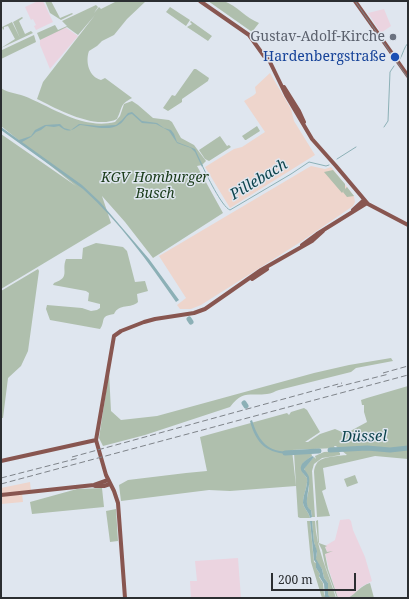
<!DOCTYPE html>
<html>
<head>
<meta charset="utf-8">
<style>
	body { margin:0 }
	#map { position:relative; width:409px; height:599px; overflow:hidden; background:#dfe6ef; font-family:"Noto Serif",serif }
	canvas { display:block }
	.frame { position:absolute; inset:0; border:2px solid #2b2e31; pointer-events:none }
	.scale { position:absolute; left:271px; top:573px; width:85px; height:18px; box-sizing:border-box; border:2px solid #2b2e31; border-top:0; padding-left:5px; font-size:12px; line-height:14px; white-space:nowrap; color:#2b2e31; -webkit-text-stroke:3px #dfe6ef; paint-order:stroke }
</style>
</head>
<body>
<div id="map">
<canvas width="409" height="599"></canvas>
<div class="frame"></div>
<div class="scale">200 m</div>
</div>
<script>
const g = document.querySelector('canvas').getContext('2d');
g.lineJoin = 'round';
function fill(path, color) {
  g.fillStyle = color;
  g.fill(path, 'evenodd');
}
function stroke(path, color, width, dash) {
  g.strokeStyle = color;
  g.lineWidth = width;
  g.lineCap = dash ? 'butt' : 'round';
  g.setLineDash(dash || []);
  g.stroke(path);
}
function write(font, color, halo, rows, align = 'center') {
  g.font = font + ' "Noto Serif",serif';
  g.lineWidth = 3;
  g.setLineDash([]);
  g.textBaseline = 'middle';
  g.strokeStyle = halo;
  g.fillStyle = color;
  for (const [text, x, y, turn = 0] of rows) {
    g.save();
    g.translate(x, y);
    g.rotate((+turn || 0) * Math.PI / 180);
    g.textAlign = isNaN(turn) ? turn : align;
    if (halo) g.strokeText(text, 0, 0);
    g.fillText(text, 0, 0);
    g.restore();
  }
}
fill(new Path2D(`
	M 270,73 L 291,109 L 294,121 L 315,155 L 230,208 L 205,167 L 234,149 L 242,147 L 265,132 L 244,101 L 254,95 L 256,93 L 255,87 Z
	M 311,166 L 325,169 L 331,167 L 354,196 L 355,202 L 353,206 L 299,243 L 201,305 L 191,309 L 180,309 L 177,305 L 186,298 L 159,256 Z
	M 30,482 L 31,491 L 1,494 L 1,488 Z
	M 22,493 L 23,502 L 1,504 L 1,495 Z`), '#eed5cc');
fill(new Path2D(`
	M 38,1 L 43,1 L 53,22 L 36,30 L 34,26 L 36,25 L 33,19 L 31,20 L 25,7 Z
	M 384,9 L 391,26 L 381,33 L 368,13 Z
	M 65,27 L 78,36 L 50,69 L 40,45 L 40,40 Z
	M 349,519 L 351,521 L 353,530 L 365,557 L 372,581 L 361,587 L 354,594 L 348,598 L 338,598 L 330,573 L 325,553 L 327,552 L 325,546 L 335,540 L 340,520 Z
	M 238,558 L 241,598 L 191,598 L 190,581 L 197,581 L 195,561 Z`), '#ebd4e0');
fill(new Path2D(`
	M 45,1 L 51,1 L 60,18 L 72,13 L 73,14 L 61,20 L 50,13 Z
	M 117,1 L 146,1 L 127,19 L 114,35 L 102,41 L 97,46 L 89,51 C 85,62 89,77 101,80 L 105,78 L 132,98 C 119,105 123,107 117,119 C 95,130 57,109 37,99 L 43,82 L 95,15 L 78,35 L 67,27 L 40,40 L 37,33 L 55,25 L 58,30 L 67,26 L 62,21 L 96,5 L 98,7 L 94,13 L 99,7 L 101,9 Z
	M 208,1 C 212,1 219,0 224,1 C 237,6 246,18 259,23 L 252,32 Z
	M 170,7 L 190,20 L 186,26 L 166,12 Z
	M 22,17 L 23,18 L 19,21 L 25,34 L 31,31 L 33,33 L 1,48 L 15,39 L 8,26 L 4,27 L 4,29 L 3,30 L 2,27 L 12,22 L 20,38 L 13,22 Z
	M 191,21 L 212,36 L 208,41 L 187,27 L 192,24 L 190,22 Z
	M 34,35 L 36,42 L 1,59 L 2,50 Z
	M 194,69 L 196,69 L 209,78 L 208,81 L 182,99 L 182,102 L 168,111 L 163,108 L 172,95 L 175,96 Z
	M 1,88 C 8,93 16,93 24,96 C 52,107 83,130 115,122 L 120,116 L 124,104 L 132,101 L 138,105 L 153,118 L 169,120 L 172,122 L 181,138 L 194,145 L 206,161 L 202,165 L 197,166 L 223,213 L 153,258 L 125,222 L 102,196 L 111,223 L 1,289 L 1,134 L 76,186 L 1,126 Z
	M 257,126 L 260,131 L 246,140 L 245,140 L 242,136 Z
	M 220,136 L 227,146 L 229,145 L 231,147 L 209,161 L 205,159 L 199,150 Z
	M 333,170 L 345,184 L 345,189 L 347,187 L 354,196 L 347,197 L 343,192 L 345,189 L 342,193 L 324,172 Z
	M 96,243 L 123,247 L 127,251 L 135,282 L 145,281 L 148,291 L 137,294 L 138,302 C 131,309 119,303 114,314 C 99,316 106,321 100,329 L 50,320 L 46,309 L 47,305 L 82,308 L 91,311 L 97,310 L 100,308 L 100,304 L 88,301 L 89,293 L 86,291 L 53,285 L 54,283 C 71,277 61,271 66,259 L 82,259 L 83,248 Z
	M 38,269 L 39,271 L 28,351 L 21,366 L 8,378 L 3,418 L 1,418 L 1,291 Z
	M 391,358 L 393,361 L 356,368 L 351,372 L 279,390 C 275,391 271,394 267,394 C 249,396 243,390 230,407 L 145,435 L 103,446 L 99,438 L 109,372 L 111,411 L 121,420 L 157,416 L 314,373 L 349,365 Z
	M 408,386 L 408,448 L 399,450 L 408,449 L 408,459 L 375,456 L 323,468 L 326,489 L 322,491 L 330,516 L 317,517 L 314,472 C 314,469 315,466 317,463 C 322,456 339,456 347,455 L 341,450 L 364,449 L 388,451 L 398,450 L 366,447 L 338,448 L 336,446 L 334,446 L 335,448 L 292,450 L 296,486 L 230,491 L 209,490 L 121,501 L 119,485 L 128,480 L 186,473 L 207,471 L 200,437 L 287,413 L 289,415 L 291,412 L 304,408 L 307,410 L 320,432 L 305,442 L 308,442 L 320,434 L 335,429 L 342,432 L 343,435 L 367,422 L 364,412 L 364,405 L 362,405 L 361,400 L 367,398 Z
	M 338,451 L 340,453 L 340,455 L 322,458 L 314,464 L 312,471 L 315,517 L 312,517 L 311,510 C 302,506 310,492 309,484 C 309,478 305,473 304,468 L 314,457 L 316,459 L 315,456 L 324,452 Z
	M 311,452 L 312,456 L 304,462 L 301,467 L 303,473 L 307,478 C 308,487 303,494 303,503 C 304,509 309,512 310,518 L 300,518 L 298,517 L 294,453 Z
	M 355,475 L 358,483 L 347,487 L 344,479 Z
	M 102,488 L 104,507 L 32,514 L 30,502 L 77,489 Z
	M 116,509 L 118,541 L 110,542 L 106,511 Z
	M 318,520 L 319,543 L 327,546 L 325,547 L 327,552 L 333,551 L 325,554 L 328,569 L 338,598 L 337,598 L 325,565 L 322,550 L 318,542 L 316,521 Z
	M 307,521 L 310,521 L 314,562 L 316,563 L 316,568 L 320,574 L 319,577 L 323,583 L 324,594 L 326,598 L 322,598 L 311,562 Z
	M 312,521 L 315,521 C 316,548 328,572 336,598 L 331,598 L 328,596 L 328,583 L 324,578 L 322,569 L 316,561 L 316,557 L 317,553 L 314,542 Z
	M 370,583 L 374,598 L 348,598 C 357,593 360,586 370,583 Z`), '#afbfad');
fill(new Path2D(`
	M 132,112 L 142,121 L 157,123 L 164,128 L 171,130 L 174,134 L 177,142 L 195,149 L 203,166 L 202,167 L 195,152 L 191,148 L 177,143 L 169,131 L 156,124 L 142,123 L 132,114 C 125,115 125,121 120,124 C 109,132 92,126 80,125 C 72,130 69,134 59,126 L 54,127 L 46,126 L 41,130 L 36,132 L 31,137 L 22,142 L 82,185 L 100,202 L 149,259 L 179,300 L 176,302 C 148,262 120,222 83,189 L 1,130 L 1,127 L 19,140 L 31,136 L 35,130 L 45,125 L 60,124 L 64,128 L 71,130 L 79,124 L 99,126 L 116,125 L 122,120 L 128,113 Z
	M 252,420 C 258,440 268,454 291,451 L 292,454 C 267,454 256,444 250,421 Z
	M 312,456 L 314,457 L 304,469 C 306,472 308,474 309,477 C 311,487 302,506 311,510 L 312,517 L 310,518 C 309,512 304,509 303,503 C 303,494 308,487 307,478 C 305,475 302,473 301,470 C 299,463 308,459 312,456 Z
	M 310,521 L 312,521 L 314,542 L 317,551 L 316,559 L 322,569 L 324,578 L 328,583 L 328,595 L 331,598 L 326,598 L 325,597 L 324,584 L 319,576 L 320,574 L 316,568 L 316,563 L 314,560 Z`), '#8cb0b6');
stroke(new Path2D(`
	M 400,59 C 403,54 404,47 408,43
	M 384,127 L 388,121 L 390,72 L 394,66
	M 337,159 L 356,147
	M 202,165 C 206,174 222,207 230,210 L 291,174 L 309,162 L 326,166 L 329,165`), '#8cb0b6', 1);
stroke(new Path2D(`
	M 189,319 L 191,322
	M 244,403 L 246,406
	M 330,450 L 367,448 L 390,450 L 408,448
	M 285,453 L 319,451`), '#8cb0b6', 5);
stroke(new Path2D(`
	M 200,1 L 249,35 L 264,56
	M 355,1 L 408,76
	M 263,54 L 269,60 L 286,95 L 312,139 L 336,166 L 368,204 L 408,225
	M 284,87 L 299,111 L 304,122
	M 353,210 L 364,200
	M 302,245 L 317,234 L 367,203
	M 252,279 L 267,269
	M 1,461 L 96,440
	M 95,486 L 104,486 L 110,484
	M 1,495 L 94,485 L 108,480
	M 125,598 L 118,503 L 114,491 L 106,475 L 96,440 L 114,336 L 121,331 L 144,322 L 155,319 L 194,313 L 205,309 L 261,270 L 312,241 L 323,231`), '#885650', 4);
stroke(new Path2D(`
	M 355,1 L 408,78`), '#7e8389', 1);
stroke(new Path2D(`
	M 383,373 L 408,366
	M 337,387 L 389,374
	M 72,457 L 342,383
	M 1,478 L 79,458
	M 1,484 L 408,375`), '#7e8389', 1, [6, 3]);
for (const [x, y, r, color] of [
	[393,37,4,"#6b7280"],
	[395,57,5,"#1a4fb4"]
]) {
  const dot = new Path2D();
  dot.arc(x, y, r, 0, 2 * Math.PI);
  g.fillStyle = color;
  g.fill(dot);
  stroke(dot, '#dfe6ef', 1.5);
}
write('14px', '#5b616d', '#dfe6ef', [
	["Gustav-Adolf-Kirche",385,37]
], 'right');
write('14px', '#164399', '#dfe6ef', [
	["Hardenbergstraße",386,57]
], 'right');
write('italic 14px', '#193a18', '#dfe6ef', [
	["KGV Homburger",155,178],
	["Busch",155,194]
]);
write('italic 15px', '#0d444d', '#dfe6ef', [
	["Pillebach",259,180,-31],
	["Düssel",364,437,-1]
]);
</script>
</body>
</html>
